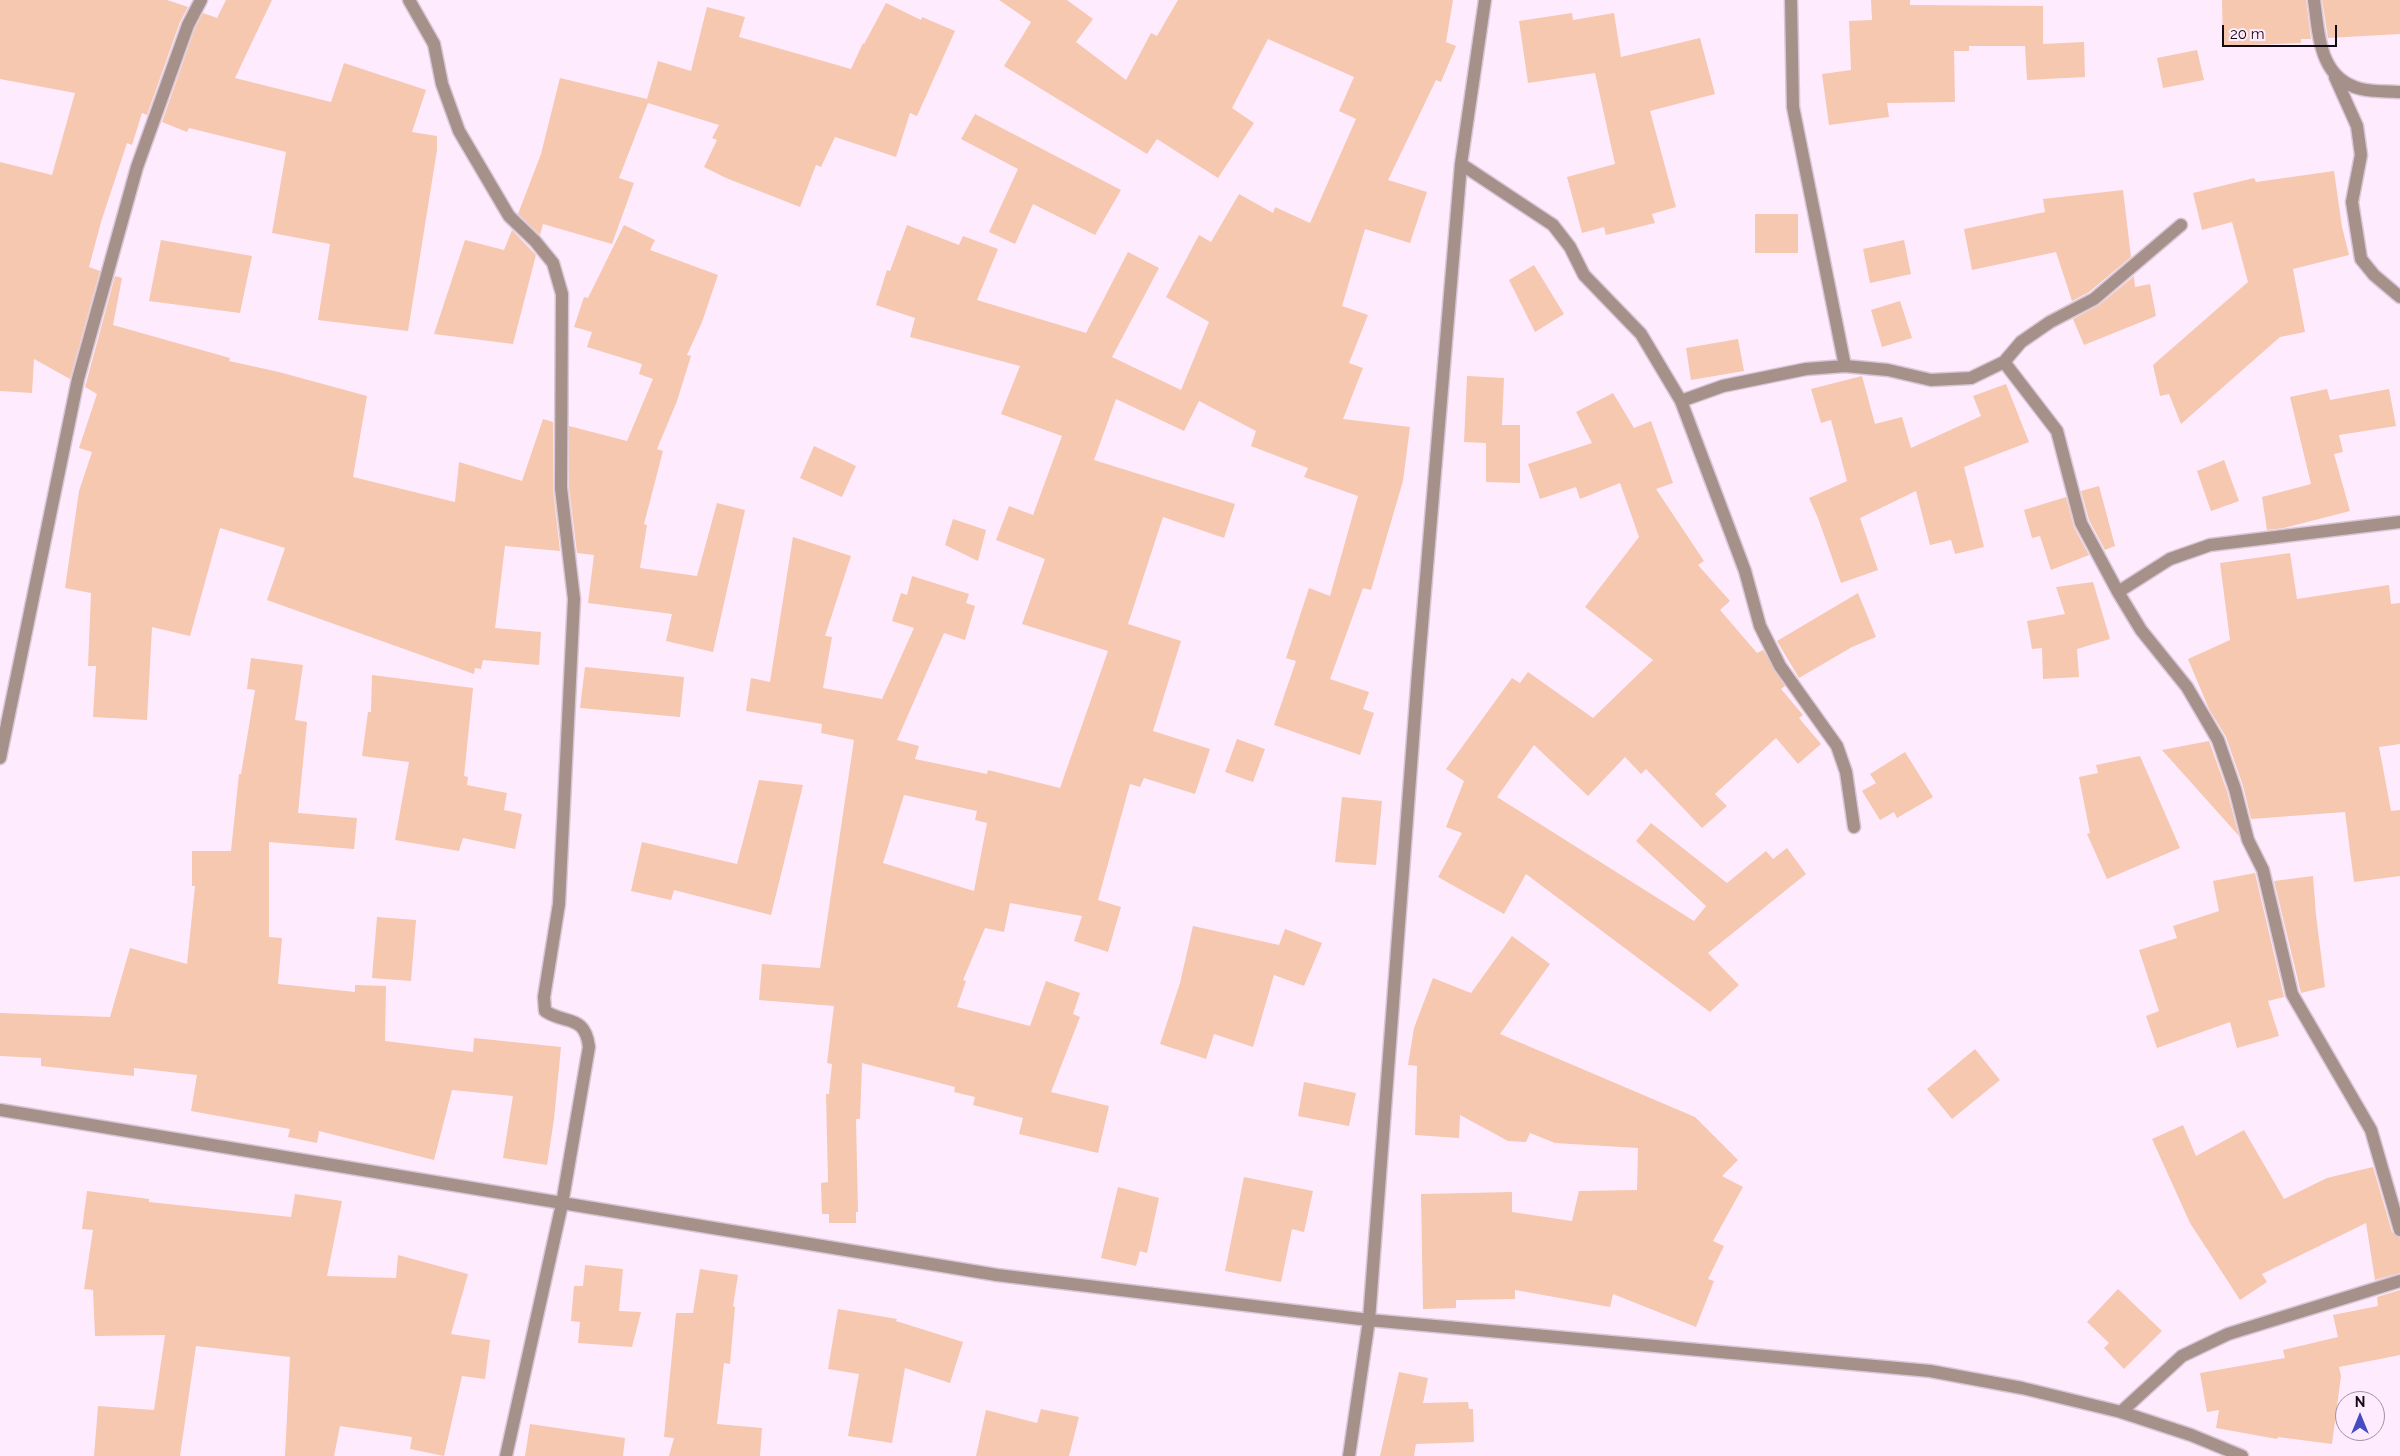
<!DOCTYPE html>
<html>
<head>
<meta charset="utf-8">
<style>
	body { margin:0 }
	#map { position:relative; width:2400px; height:1456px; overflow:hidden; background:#ffebfe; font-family:Raleway,sans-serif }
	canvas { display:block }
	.north { position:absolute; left:2335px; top:1391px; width:50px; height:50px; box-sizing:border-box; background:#ffebfe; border:1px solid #a092a0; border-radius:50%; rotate:0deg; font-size:14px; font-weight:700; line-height:20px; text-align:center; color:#120c12 }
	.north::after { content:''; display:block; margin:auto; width:18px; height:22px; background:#464bc1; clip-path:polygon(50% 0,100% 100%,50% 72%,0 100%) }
	.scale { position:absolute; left:2222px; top:25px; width:115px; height:22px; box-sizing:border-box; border:2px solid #120c12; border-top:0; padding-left:6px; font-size:15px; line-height:18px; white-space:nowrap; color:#120c12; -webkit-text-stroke:4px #ffebfe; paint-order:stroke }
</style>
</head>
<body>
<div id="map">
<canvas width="2400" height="1456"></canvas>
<div class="north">N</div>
<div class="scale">20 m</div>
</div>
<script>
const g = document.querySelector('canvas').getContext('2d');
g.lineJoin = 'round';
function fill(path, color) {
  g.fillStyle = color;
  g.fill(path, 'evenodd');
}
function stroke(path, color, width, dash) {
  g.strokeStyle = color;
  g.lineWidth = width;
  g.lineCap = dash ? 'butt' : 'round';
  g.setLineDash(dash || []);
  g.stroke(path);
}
fill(new Path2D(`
	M 0,0 L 167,0 L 188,7 L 180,22 L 147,115 L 142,113 L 132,145 L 127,143 L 101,222 L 89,267 L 100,271 L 70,379 L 34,359 L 32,393 L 0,391 L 0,162 L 52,175 L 75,93 L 0,79 Z
	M 226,0 L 272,0 L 235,78 L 331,102 L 344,63 L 426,90 L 412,132 L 437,136 L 437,150 L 408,331 L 318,320 L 330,244 L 272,233 L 286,152 L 189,128 L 187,132 L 162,122 L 195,28 L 203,13 L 217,18 Z
	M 999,0 L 1067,0 L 1093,19 L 1076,42 L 1126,80 L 1151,33 L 1157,36 L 1178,0 L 1453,0 L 1446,42 L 1456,46 L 1441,82 L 1436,80 L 1388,180 L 1427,192 L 1410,243 L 1365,229 L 1342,306 L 1368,315 L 1349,363 L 1363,368 L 1343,419 L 1410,427 L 1403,481 L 1371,590 L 1363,588 L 1330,679 L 1369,692 L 1363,709 L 1374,713 L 1360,755 L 1274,725 L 1296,661 L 1286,658 L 1309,588 L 1330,596 L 1358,496 L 1304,477 L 1308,468 L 1251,446 L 1256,431 L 1199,401 L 1184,431 L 1116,399 L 1094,460 L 1235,504 L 1224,538 L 1163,517 L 1128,624 L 1181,641 L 1153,731 L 1210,749 L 1195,794 L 1144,778 L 1140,787 L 1130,784 L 1098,900 L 1121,907 L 1108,952 L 1074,941 L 1082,916 L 1010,903 L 1004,932 L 985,928 L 963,980 L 966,981 L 957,1007 L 1030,1026 L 1046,981 L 1080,993 L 1073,1014 L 1080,1017 L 1051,1092 L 1109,1106 L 1098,1153 L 1019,1134 L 1023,1118 L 973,1105 L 975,1097 L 954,1092 L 955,1087 L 862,1063 L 860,1119 L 856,1119 L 858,1212 L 856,1212 L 856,1223 L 829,1223 L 829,1214 L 822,1214 L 821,1183 L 828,1182 L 826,1094 L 829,1094 L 832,1064 L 827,1063 L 834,1006 L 759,1000 L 762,964 L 820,968 L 854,740 L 821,733 L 822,724 L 746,711 L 751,678 L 770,682 L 793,537 L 851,556 L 825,636 L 832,637 L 823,688 L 882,699 L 914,628 L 892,621 L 901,593 L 907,595 L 912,576 L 969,594 L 966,603 L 975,606 L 965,640 L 944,633 L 897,740 L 919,746 L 915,759 L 987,774 L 988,770 L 1060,788 L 1108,651 L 1022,624 L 1045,559 L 996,540 L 1009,506 L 1033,515 L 1062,436 L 1001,414 L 1020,366 L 910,337 L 915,318 L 876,305 L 887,270 L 890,271 L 907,225 L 959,245 L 963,236 L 998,249 L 977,300 L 1086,333 L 1128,252 L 1159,268 L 1112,357 L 1181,390 L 1209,322 L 1166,297 L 1199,235 L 1211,242 L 1239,194 L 1273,213 L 1275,207 L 1310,223 L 1356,119 L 1339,111 L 1354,77 L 1268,39 L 1232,108 L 1254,123 L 1218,178 L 1157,139 L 1147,154 L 1004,66 L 1031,22 ZM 904,795 L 977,811 L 975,820 L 987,823 L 974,891 L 883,863 Z
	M 1871,0 L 1910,0 L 1910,5 L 2043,6 L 2043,44 L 2084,42 L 2085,77 L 2027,80 L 2025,46 L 1969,46 L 1969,51 L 1954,51 L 1955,102 L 1887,103 L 1889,117 L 1829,125 L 1822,74 L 1851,70 L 1849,21 L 1872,20 Z
	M 2222,0 L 2306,0 L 2311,39 L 2301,39 L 2301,43 L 2223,46 Z
	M 2322,0 L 2400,0 L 2400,34 L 2328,38 Z
	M 886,3 L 921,20 L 922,17 L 955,31 L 917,116 L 910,113 L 896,157 L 835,137 L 821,167 L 816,165 L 800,207 L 726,178 L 704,167 L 717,140 L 712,138 L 719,125 L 648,103 L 619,178 L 634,183 L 612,244 L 543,224 L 540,235 L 518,214 L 541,154 L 560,78 L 647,99 L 658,61 L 691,71 L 707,7 L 745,17 L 739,37 L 851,69 L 863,43 L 864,44 Z
	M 1572,13 L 1573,20 L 1614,13 L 1621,57 L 1700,38 L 1715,94 L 1650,111 L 1676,207 L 1652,214 L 1655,223 L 1606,235 L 1604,227 L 1582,233 L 1567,177 L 1615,164 L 1595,73 L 1528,83 L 1519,21 Z
	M 2197,50 L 2204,80 L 2163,88 L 2157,58 Z
	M 975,114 L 1121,190 L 1095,235 L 1033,204 L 1015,244 L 989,232 L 1018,169 L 961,139 Z
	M 2334,171 L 2342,227 L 2349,255 L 2293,269 L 2305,332 L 2280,337 L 2181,424 L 2169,394 L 2160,396 L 2153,365 L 2248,282 L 2232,222 L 2202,230 L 2193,193 L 2254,178 L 2256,182 Z
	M 2123,190 L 2131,257 L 2089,292 L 2072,301 L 2056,252 L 1972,270 L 1964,229 L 2045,212 L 2043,199 Z
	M 1755,214 L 1798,214 L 1798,253 L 1755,253 Z
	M 624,225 L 655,240 L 650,250 L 718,275 L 702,322 L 687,355 L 691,356 L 677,401 L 657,449 L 663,451 L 644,524 L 647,525 L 640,568 L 697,576 L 717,503 L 745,510 L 713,652 L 666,641 L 672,614 L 588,603 L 594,555 L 577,553 L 569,488 L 569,426 L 627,441 L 653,379 L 639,374 L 642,364 L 587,347 L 592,332 L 574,327 L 584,297 L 588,298 Z
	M 512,230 L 536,255 L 513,344 L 434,334 L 465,240 L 504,250 Z
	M 161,240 L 252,256 L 240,313 L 149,301 Z
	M 1904,240 L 1911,274 L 1870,283 L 1863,249 Z
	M 1534,265 L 1564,314 L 1535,332 L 1509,280 Z
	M 115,276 L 122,278 L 113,325 L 230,358 L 229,361 L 279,372 L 367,396 L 353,477 L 455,502 L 459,462 L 522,481 L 543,419 L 553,422 L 553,488 L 560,551 L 505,546 L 495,628 L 541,632 L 539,665 L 483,660 L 481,669 L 475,668 L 474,674 L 267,600 L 285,548 L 220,528 L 190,636 L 152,627 L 147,720 L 93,717 L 96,666 L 88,666 L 91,593 L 65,588 L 79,491 L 92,452 L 79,448 L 97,394 L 85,387 Z
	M 2134,276 L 2135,287 L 2150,284 L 2156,316 L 2084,345 L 2073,319 L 2099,305 Z
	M 1900,301 L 1912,338 L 1882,347 L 1871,310 Z
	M 1738,339 L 1744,371 L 1691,380 L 1686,348 Z
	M 1467,376 L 1504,378 L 1502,425 L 1520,425 L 1520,483 L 1486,482 L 1486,443 L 1464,442 Z
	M 1862,376 L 1875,424 L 1902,417 L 1911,448 L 1981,416 L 1973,396 L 2006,384 L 2029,442 L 1964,467 L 1984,547 L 1955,554 L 1951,540 L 1930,545 L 1916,491 L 1860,518 L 1878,570 L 1841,583 L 1818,518 L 1809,498 L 1847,481 L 1831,420 L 1821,423 L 1811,389 Z
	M 2327,389 L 2330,400 L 2389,389 L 2396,426 L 2339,435 L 2343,452 L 2334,454 L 2350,511 L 2284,528 L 2267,530 L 2262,497 L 2311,484 L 2290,397 Z
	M 1613,393 L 1634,428 L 1651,421 L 1673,483 L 1656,489 L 1704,561 L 1698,565 L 1730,601 L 1720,610 L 1757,653 L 1763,650 L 1785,686 L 1781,689 L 1803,715 L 1799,718 L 1821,744 L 1798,764 L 1776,738 L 1715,794 L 1727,806 L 1702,828 L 1646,769 L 1641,774 L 1625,757 L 1588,796 L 1534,745 L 1497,797 L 1694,921 L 1706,906 L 1636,841 L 1651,823 L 1727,883 L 1766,851 L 1773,859 L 1787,848 L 1806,874 L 1708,953 L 1739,985 L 1710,1012 L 1526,874 L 1504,914 L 1438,877 L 1462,833 L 1446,827 L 1464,781 L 1446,769 L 1512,678 L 1520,683 L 1528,672 L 1593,718 L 1653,660 L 1585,607 L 1639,537 L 1620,483 L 1580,499 L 1576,487 L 1540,499 L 1528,464 L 1592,443 L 1576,412 Z
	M 814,446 L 856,466 L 842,497 L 800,478 Z
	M 2224,460 L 2239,501 L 2211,511 L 2197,471 Z
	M 2099,486 L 2115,546 L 2105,550 L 2089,520 L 2081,491 Z
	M 2066,497 L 2074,527 L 2089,555 L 2051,570 L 2040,536 L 2032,538 L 2024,510 Z
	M 953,519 L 986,530 L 978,561 L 945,545 Z
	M 2290,553 L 2297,599 L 2389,585 L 2391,604 L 2400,603 L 2400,744 L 2379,747 L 2391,811 L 2400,810 L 2400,876 L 2354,882 L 2345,812 L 2251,819 L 2243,786 L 2226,737 L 2209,709 L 2188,659 L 2230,640 L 2220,563 Z
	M 2093,582 L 2110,639 L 2077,649 L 2079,677 L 2043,679 L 2042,648 L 2032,649 L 2027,621 L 2065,614 L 2056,587 Z
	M 1858,593 L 1876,637 L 1852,647 L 1799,678 L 1777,641 Z
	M 251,658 L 303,665 L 295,720 L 307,722 L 298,813 L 357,818 L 354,849 L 269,842 L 269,937 L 282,938 L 278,984 L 355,992 L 355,985 L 386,986 L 385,1041 L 473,1052 L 474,1038 L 561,1047 L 554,1119 L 547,1165 L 503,1158 L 513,1096 L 452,1090 L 434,1160 L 319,1131 L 317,1143 L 288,1137 L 290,1129 L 191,1111 L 197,1075 L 134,1068 L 134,1076 L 41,1066 L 41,1058 L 0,1056 L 0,1013 L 110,1017 L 130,948 L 187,964 L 195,886 L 192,886 L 192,851 L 231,851 L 239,774 L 241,774 L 255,690 L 247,689 Z
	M 585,667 L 684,677 L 680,717 L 580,708 Z
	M 372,675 L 473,688 L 464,776 L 468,777 L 467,785 L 507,793 L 504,810 L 522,814 L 515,849 L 463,838 L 459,851 L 395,840 L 409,762 L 362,756 L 368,712 L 371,712 Z
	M 1237,739 L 1265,749 L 1253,782 L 1225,772 Z
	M 2209,741 L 2227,791 L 2239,836 L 2162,750 Z
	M 1905,752 L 1933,797 L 1897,818 L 1894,812 L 1880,820 L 1862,791 L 1876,783 L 1870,774 Z
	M 2140,756 L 2180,848 L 2107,879 L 2087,834 L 2090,833 L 2079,777 L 2098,773 L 2096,765 Z
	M 759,780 L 803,785 L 771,915 L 674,890 L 671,900 L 631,891 L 642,842 L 737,864 Z
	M 1342,797 L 1382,801 L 1376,865 L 1335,862 Z
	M 2255,873 L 2284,997 L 2268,1001 L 2279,1036 L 2237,1048 L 2230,1022 L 2157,1048 L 2146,1016 L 2159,1011 L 2139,950 L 2177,938 L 2173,926 L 2219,911 L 2213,881 Z
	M 2313,876 L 2316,915 L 2325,987 L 2301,993 L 2274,881 Z
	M 377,917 L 416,920 L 411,981 L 372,978 Z
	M 1193,926 L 1279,945 L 1285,929 L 1322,943 L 1304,986 L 1274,975 L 1253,1047 L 1214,1034 L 1206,1059 L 1160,1044 L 1180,983 Z
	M 1512,936 L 1550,964 L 1500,1034 L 1695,1117 L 1738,1160 L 1722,1176 L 1743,1187 L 1713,1241 L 1724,1246 L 1708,1279 L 1714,1281 L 1696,1327 L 1613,1294 L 1610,1307 L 1515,1290 L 1515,1299 L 1456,1300 L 1456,1308 L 1423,1309 L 1421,1194 L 1512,1192 L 1512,1212 L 1572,1221 L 1579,1191 L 1637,1190 L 1638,1148 L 1555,1143 L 1530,1133 L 1526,1142 L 1508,1141 L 1460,1115 L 1459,1138 L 1415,1135 L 1417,1066 L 1408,1065 L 1414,1028 L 1433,978 L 1471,993 Z
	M 1975,1049 L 2000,1080 L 1952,1119 L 1927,1089 Z
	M 1304,1082 L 1356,1093 L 1349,1126 L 1298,1116 Z
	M 2183,1125 L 2196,1156 L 2244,1130 L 2284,1199 L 2327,1178 L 2373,1167 L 2392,1232 L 2400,1238 L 2400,1273 L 2375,1280 L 2366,1223 L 2262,1274 L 2267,1282 L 2240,1300 L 2190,1223 L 2152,1139 Z
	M 1244,1177 L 1313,1191 L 1304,1232 L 1292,1229 L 1281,1282 L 1225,1271 Z
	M 1118,1187 L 1159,1198 L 1147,1253 L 1140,1251 L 1136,1266 L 1101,1258 Z
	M 87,1191 L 149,1199 L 149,1202 L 291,1217 L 295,1194 L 342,1201 L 327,1276 L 396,1278 L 398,1255 L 468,1274 L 451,1334 L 490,1340 L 485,1379 L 462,1376 L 444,1456 L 410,1449 L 412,1437 L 340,1426 L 334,1456 L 285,1456 L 290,1357 L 196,1346 L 180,1456 L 94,1456 L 98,1406 L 154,1410 L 165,1335 L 95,1336 L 93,1290 L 84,1289 L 93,1230 L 82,1229 Z
	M 585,1265 L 623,1269 L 619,1311 L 641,1312 L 632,1347 L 578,1343 L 580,1322 L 571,1321 L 574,1286 L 583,1286 Z
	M 700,1269 L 738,1275 L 733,1306 L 735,1307 L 730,1364 L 724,1363 L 717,1424 L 762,1428 L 760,1456 L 669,1456 L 674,1438 L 664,1437 L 676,1313 L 693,1313 Z
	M 2118,1289 L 2162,1331 L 2124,1369 L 2104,1348 L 2109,1343 L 2087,1322 Z
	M 2400,1290 L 2400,1355 L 2339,1367 L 2341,1376 L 2332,1444 L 2278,1437 L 2277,1439 L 2216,1428 L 2219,1410 L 2207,1412 L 2200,1373 L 2285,1358 L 2283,1350 L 2338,1337 L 2333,1315 L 2378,1306 L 2377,1297 Z
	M 838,1309 L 897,1319 L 896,1321 L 963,1342 L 950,1383 L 905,1368 L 892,1443 L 848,1436 L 859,1374 L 828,1369 Z
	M 1399,1372 L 1428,1378 L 1423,1403 L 1468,1402 L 1469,1409 L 1473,1409 L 1474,1442 L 1416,1444 L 1414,1456 L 1380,1456 Z
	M 1041,1409 L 1079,1417 L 1069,1456 L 976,1456 L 986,1410 L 1037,1423 Z
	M 530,1424 L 625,1438 L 623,1456 L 525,1456 Z`), '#f5c8af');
const minor = new Path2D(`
	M 409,0 L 434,44 L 442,84 L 459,131 L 509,216 L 535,241 L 553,263 L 562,294 L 561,488 L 574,599 L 559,904 L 544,997 L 545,1011 C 566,1025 585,1014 589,1047 L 562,1204 L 506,1456
	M 1791,0 L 1793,107 L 1845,366
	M 2314,0 C 2319,35 2319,79 2361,89 C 2373,92 2387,91 2400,92
	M 2335,77 L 2357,126 L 2361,155 L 2352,202 L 2361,259 L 2374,275 L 2400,297
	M 1461,164 L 1553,225 L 1570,247 L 1584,275 L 1641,334 L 1681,401 L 1745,571 L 1760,626 L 1780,666 L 1837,746 L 1846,772 L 1854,827
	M 2004,362 L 2057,431 L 2081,523 L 2118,592 L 2141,630 L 2187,687 L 2218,740 L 2235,789 L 2248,840 L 2263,870 L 2292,994 L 2371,1130 L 2400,1230
	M 1681,401 L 1723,386 L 1806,369 L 1845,366 L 1888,370 L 1931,380 L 1971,378 L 2004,362 L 2021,342 L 2050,322 L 2094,299 L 2181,225
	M 2118,592 L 2170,559 L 2210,545 L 2400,522
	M 0,758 L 78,379 L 137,167 L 188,25 L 201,0
	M 0,1110 L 997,1275 L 1369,1320 L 1930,1371 L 2022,1388 L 2121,1412 L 2191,1435 L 2242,1456
	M 2121,1412 L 2182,1356 L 2228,1334 L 2400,1281
	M 1349,1456 L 1369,1320 L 1418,673 L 1461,164 L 1485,0`);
stroke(minor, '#d9c7d8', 15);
stroke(minor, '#a6918a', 12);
</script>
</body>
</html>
